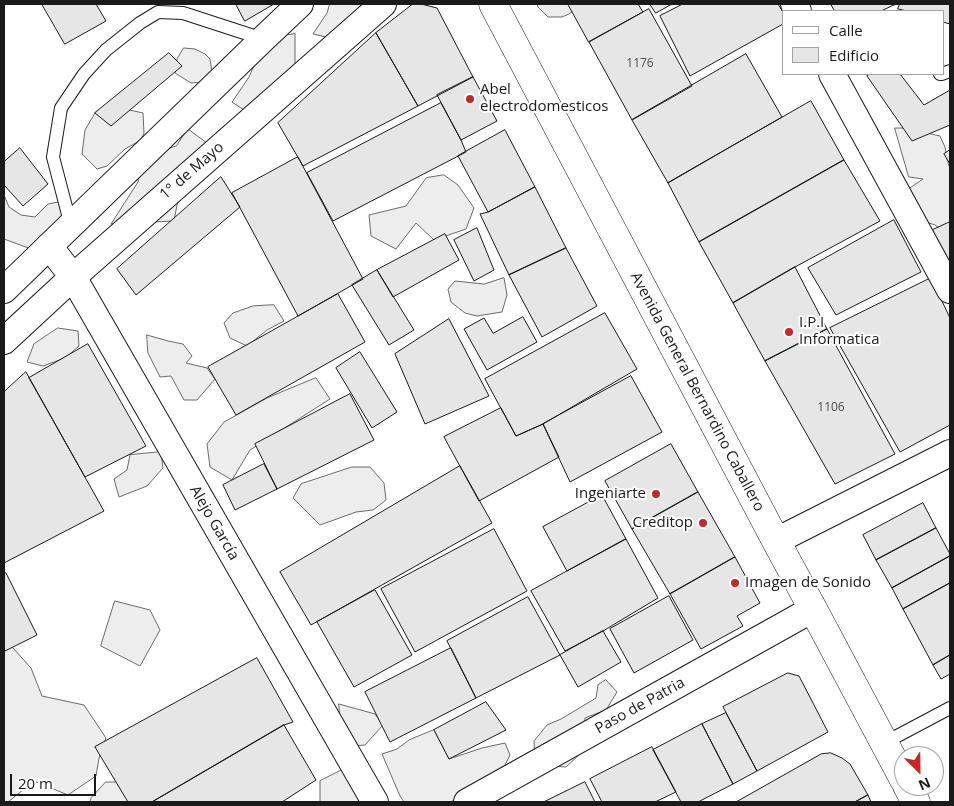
<!DOCTYPE html>
<html>
<head>
<meta charset="utf-8">
<style>
	body { margin:0 }
	#map { position:relative; width:954px; height:806px; overflow:hidden; background:#fff; font-family:"Open Sans",sans-serif }
	canvas { display:block }
	.frame { position:absolute; inset:0; border:5px solid #1a1a1a; pointer-events:none }
	.legend { position:absolute; left:782px; top:10px; width:162px; height:65px; box-sizing:border-box; background:#fff; border:1px solid #a3a3a3; margin:0; padding:6px 9px; list-style:none; font-size:15px; color:#1a1a1a }
	.legend li { display:flex; align-items:center; gap:10px; height:25px }
	.legend b { width:25px; border:1px solid #a3a3a3 }
	.north { position:absolute; left:894px; top:746px; width:50px; height:50px; box-sizing:border-box; background:#fff; border:1px solid #a3a3a3; border-radius:50%; rotate:157deg; font-size:14px; font-weight:700; line-height:20px; text-align:center; color:#1a1a1a }
	.north::after { content:''; display:block; margin:auto; width:18px; height:22px; background:#c62828; clip-path:polygon(50% 0,100% 100%,50% 72%,0 100%) }
	.scale { position:absolute; left:10px; top:774px; width:86px; height:22px; box-sizing:border-box; border:2px solid #1a1a1a; border-top:0; padding-left:6px; font-size:15px; line-height:18px; white-space:nowrap; color:#1a1a1a; -webkit-text-stroke:4px #fff; paint-order:stroke }
</style>
</head>
<body>
<div id="map">
<canvas width="954" height="806"></canvas>
<div class="frame"></div>
<ul class="legend">
<li><b style="height:6px;background:#fff"></b>Calle</li>
<li><b style="height:14px;background:#e6e6e6"></b>Edificio</li>
</ul>
<div class="north">N</div>
<div class="scale">20 m</div>
</div>
<script>
const g = document.querySelector('canvas').getContext('2d');
g.lineJoin = 'round';
function fill(path, color) {
  g.fillStyle = color;
  g.fill(path, 'evenodd');
}
function stroke(path, color, width, dash) {
  g.strokeStyle = color;
  g.lineWidth = width;
  g.lineCap = dash ? 'butt' : 'round';
  g.setLineDash(dash || []);
  g.stroke(path);
}
function write(font, color, halo, rows, align = 'center') {
  g.font = font + ' "Open Sans",sans-serif';
  g.lineWidth = 4;
  g.setLineDash([]);
  g.textBaseline = 'middle';
  g.strokeStyle = halo;
  g.fillStyle = color;
  for (const [text, x, y, turn = 0] of rows) {
    g.save();
    g.translate(x, y);
    g.rotate((+turn || 0) * Math.PI / 180);
    g.textAlign = isNaN(turn) ? turn : align;
    if (halo) g.strokeText(text, 0, 0);
    g.fillText(text, 0, 0);
    g.restore();
  }
}
const built = new Path2D(`
	M 330,4 L 365,4 L 344,41 L 313,34 L 327,13 Z
	M 538,4 L 575,4 L 576,9 L 569,14 L 562,17 L 548,17 L 538,7 Z
	M 295,34 L 295,71 L 247,112 L 232,102 L 249,77 L 266,38 Z
	M 184,48 L 195,49 L 205,54 L 210,59 L 212,72 L 205,82 L 191,83 L 175,73 L 177,59 Z
	M 116,102 L 125,109 L 143,113 L 144,133 L 141,140 L 125,149 L 107,166 L 97,169 L 82,154 L 85,130 L 95,113 Z
	M 895,128 L 906,128 L 940,136 L 945,147 L 947,159 L 950,169 L 950,231 L 943,231 L 935,225 L 923,221 L 904,192 L 923,179 L 909,177 Z
	M 188,129 L 211,146 L 180,189 L 174,221 L 111,224 L 138,182 L 141,158 L 176,146 Z
	M 444,175 L 458,185 L 474,208 L 466,229 L 434,240 L 416,223 L 396,249 L 371,236 L 369,215 L 406,206 L 426,178 Z
	M 4,195 L 9,207 L 21,215 L 35,217 L 48,204 L 58,202 L 66,214 L 31,249 L 4,239 Z
	M 504,278 L 507,295 L 502,312 L 477,316 L 465,313 L 451,302 L 448,289 L 455,281 L 484,284 Z
	M 274,305 L 284,321 L 267,330 L 247,346 L 230,338 L 224,323 L 233,313 L 253,306 Z
	M 58,328 L 78,331 L 79,346 L 65,358 L 43,366 L 27,362 L 34,344 Z
	M 147,335 L 168,341 L 183,344 L 192,356 L 186,363 L 207,368 L 215,379 L 197,400 L 184,400 L 171,376 L 160,377 L 148,353 Z
	M 316,378 L 330,399 L 250,450 L 232,480 L 210,467 L 207,444 L 224,422 L 267,398 Z
	M 161,452 L 163,468 L 147,486 L 119,497 L 114,479 L 127,470 L 130,455 Z
	M 352,467 L 370,467 L 384,483 L 386,500 L 373,510 L 356,512 L 320,525 L 293,498 L 301,484 Z
	M 115,601 L 150,610 L 160,630 L 140,666 L 101,646 Z
	M 4,638 L 31,668 L 42,696 L 84,705 L 106,738 L 99,758 L 96,776 L 68,795 L 34,781 L 8,802 L 4,802 Z
	M 606,680 L 617,692 L 606,710 L 585,718 L 583,751 L 566,767 L 535,765 L 534,741 L 547,725 L 561,719 L 596,698 L 598,685 Z
	M 339,704 L 375,714 L 383,725 L 365,745 L 352,746 L 340,717 Z
	M 434,730 L 449,759 L 482,748 L 505,743 L 510,755 L 501,773 L 484,788 L 450,802 L 404,802 L 400,796 L 382,754 L 397,749 L 409,740 Z
	M 342,770 L 358,785 L 360,802 L 320,802 L 320,781 Z
	M 106,782 L 116,782 L 131,791 L 135,802 L 90,802 L 91,798 Z`);
fill(built, '#ededed');
stroke(built, '#6a6a6a', 1);
const building = new Path2D(`
	M 42,4 L 96,4 L 106,21 L 65,44 Z
	M 236,4 L 274,4 L 245,21 Z
	M 413,4 L 421,4 L 437,8 L 473,77 L 418,106 L 376,33 Z
	M 568,4 L 638,4 L 643,12 L 589,42 Z
	M 650,4 L 672,4 L 656,13 Z
	M 683,4 L 778,4 L 783,12 L 783,24 L 690,76 L 660,16 Z
	M 831,4 L 896,4 L 881,11 L 835,11 Z
	M 900,4 L 950,4 L 950,24 L 943,22 L 943,11 L 907,11 L 898,9 Z
	M 649,9 L 692,86 L 632,120 L 589,42 Z
	M 376,33 L 418,106 L 303,166 L 278,123 Z
	M 169,53 L 182,66 L 111,126 L 95,113 Z
	M 746,54 L 782,117 L 668,183 L 632,120 Z
	M 870,74 L 900,74 L 924,105 L 950,90 L 950,125 L 912,141 L 867,76 Z
	M 473,77 L 497,121 L 461,140 L 437,95 Z
	M 811,101 L 844,160 L 699,242 L 668,183 Z
	M 441,103 L 461,140 L 466,152 L 333,221 L 307,173 Z
	M 505,130 L 535,187 L 488,212 L 458,156 Z
	M 20,148 L 48,184 L 23,206 L 4,185 L 4,162 Z
	M 950,150 L 950,164 L 944,154 Z
	M 298,157 L 363,279 L 298,316 L 232,193 Z
	M 844,160 L 880,221 L 795,267 L 733,303 L 699,242 Z
	M 221,177 L 240,207 L 136,295 L 117,269 Z
	M 535,187 L 566,248 L 509,275 L 480,214 L 488,212 Z
	M 894,220 L 921,272 L 836,315 L 808,268 Z
	M 950,222 L 950,273 L 924,234 Z
	M 477,228 L 494,270 L 474,281 L 454,240 Z
	M 445,234 L 459,260 L 393,297 L 377,270 Z
	M 566,248 L 597,306 L 542,337 L 509,275 Z
	M 795,267 L 827,329 L 765,361 L 733,303 Z
	M 377,270 L 414,330 L 389,345 L 352,285 Z
	M 931,278 L 950,318 L 950,425 L 900,452 L 830,328 Z
	M 338,294 L 365,342 L 236,415 L 208,367 Z
	M 605,313 L 637,369 L 543,424 L 516,436 L 485,379 Z
	M 523,317 L 537,342 L 487,370 L 464,329 L 484,318 L 493,333 Z
	M 449,319 L 489,396 L 425,424 L 395,354 Z
	M 827,329 L 895,454 L 835,484 L 765,361 Z
	M 88,344 L 146,446 L 85,477 L 29,378 Z
	M 360,352 L 397,412 L 372,428 L 336,368 Z
	M 26,372 L 104,511 L 4,563 L 4,392 Z
	M 631,376 L 662,432 L 570,482 L 543,424 Z
	M 350,394 L 374,440 L 277,489 L 255,444 Z
	M 501,408 L 516,436 L 543,424 L 559,457 L 479,501 L 444,437 Z
	M 671,444 L 698,492 L 632,529 L 605,481 Z
	M 264,464 L 277,489 L 235,510 L 223,485 Z
	M 460,466 L 492,523 L 311,625 L 280,572 Z
	M 698,492 L 735,557 L 670,594 L 632,529 Z
	M 602,495 L 626,539 L 567,571 L 543,527 Z
	M 923,503 L 936,528 L 876,560 L 863,535 Z
	M 936,528 L 950,554 L 950,556 L 892,588 L 876,560 Z
	M 494,529 L 527,591 L 415,652 L 381,589 Z
	M 626,539 L 658,598 L 603,631 L 565,651 L 531,591 Z
	M 950,556 L 950,583 L 903,609 L 892,588 Z
	M 735,557 L 760,603 L 737,616 L 743,626 L 701,649 L 670,594 Z
	M 6,573 L 37,635 L 5,651 L 4,649 L 4,574 Z
	M 950,583 L 950,655 L 933,665 L 903,609 Z
	M 375,590 L 412,655 L 354,687 L 317,622 Z
	M 669,596 L 693,640 L 634,673 L 610,629 Z
	M 528,597 L 560,655 L 476,698 L 447,641 Z
	M 603,631 L 621,662 L 578,687 L 560,655 Z
	M 451,648 L 476,698 L 390,742 L 365,692 Z
	M 950,655 L 950,674 L 941,679 L 933,665 Z
	M 257,658 L 293,722 L 284,725 L 152,802 L 128,802 L 95,747 Z
	M 788,673 L 799,676 L 828,732 L 757,771 L 723,707 Z
	M 486,702 L 506,730 L 449,759 L 434,730 Z
	M 726,713 L 757,771 L 733,784 L 702,724 Z
	M 702,724 L 733,784 L 698,802 L 681,802 L 653,750 Z
	M 284,725 L 316,780 L 282,802 L 152,802 Z
	M 652,747 L 676,792 L 655,802 L 602,802 L 590,779 Z
	M 831,753 L 842,758 L 850,764 L 868,795 L 855,802 L 736,802 L 821,754 Z
	M 585,782 L 595,802 L 544,802 Z
	M 868,795 L 871,802 L 855,802 Z`);
fill(building, '#e6e6e6');
stroke(building, '#1a1a1a', 1);
const lane = new Path2D(`
	M 940,74 L 942,74 L 950,71
	M 71,226 L 53,157 L 61,108 L 84,74 L 106,50 L 140,23 L 158,12 L 183,13 L 263,39
	M 884,743 L 950,708`);
const street = new Path2D(`
	M 794,4 L 798,11
	M 832,74 L 950,290
	M 49,246 L 73,277 L 375,802
	M 4,290 L 263,39 L 300,4
	M 4,341 L 73,277 L 383,4
	M 776,541 L 950,453
	M 467,802 L 813,609`);
const primary = new Path2D(`
	M 493,4 L 776,541 L 813,609 L 904,780
	M 907,786 L 916,802`);
stroke(lane, '#1a1a1a', 14);
stroke(street, '#1a1a1a', 28);
stroke(primary, '#1a1a1a', 29);
stroke(lane, '#fff', 12);
stroke(street, '#fff', 26);
stroke(primary, '#fff', 28);
for (const [x, y, r, color] of [
	[470,99,5,"#c62828"],
	[789,332,5,"#c62828"],
	[656,494,5,"#c62828"],
	[703,523,5,"#c62828"],
	[735,583,5,"#c62828"]
]) {
  const dot = new Path2D();
  dot.arc(x, y, r, 0, 2 * Math.PI);
  g.fillStyle = color;
  g.fill(dot);
  stroke(dot, '#fff', 2);
}
write('12px', '#4d4d4d', null, [
	["1176",640,64],
	["1106",831,408]
]);
write('15px', '#1a1a1a', '#fff', [
	["Abel",480,90],
	["electrodomesticos",480,107],
	["I.P.I",799,323],
	["Informatica",799,340],
	["Ingeniarte",646,494,"right"],
	["Creditop",693,523,"right"],
	["Imagen de Sonido",745,583]
], 'left');
write('15px', '#1a1a1a', '#fff', [
	["1° de Mayo",192,171,-41],
	["Avenida General Bernardino Caballero",697,392,62],
	["Alejo García",214,523,60],
	["Paso de Patria",640,706,-29]
]);
</script>
</body>
</html>
